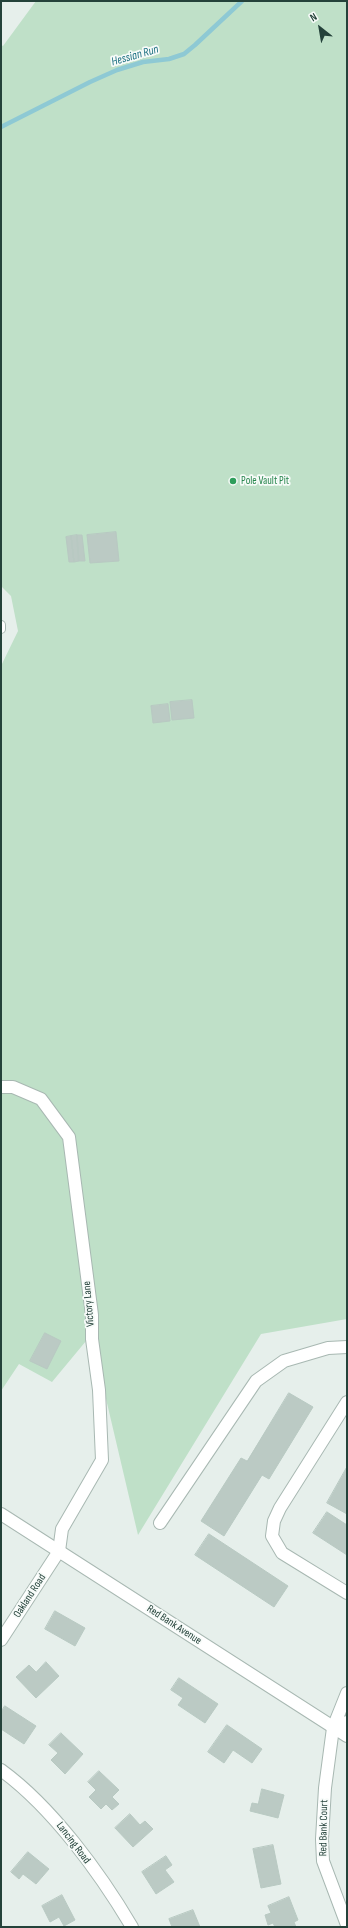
<!DOCTYPE html>
<html>
<head>
<meta charset="utf-8">
<style>
	body { margin:0 }
	#map { position:relative; width:348px; height:1928px; overflow:hidden; background:#e6efeb; font-family:"Sofia Sans Condensed",sans-serif }
	canvas { display:block }
	.frame { position:absolute; inset:0; border:2px solid #24423a; pointer-events:none }
	.north { position:absolute; left:300px; top:8px; width:40px; height:40px; -webkit-text-stroke:3px #f7fbf9; paint-order:stroke; rotate:329deg; font-size:11px; font-weight:700; line-height:16px; text-align:center; color:#24423a }
	.north::after { content:''; display:block; margin:auto; width:14px; height:18px; background:#24423a; clip-path:polygon(50% 0,100% 100%,50% 72%,0 100%) }
</style>
</head>
<body>
<div id="map">
<canvas width="348" height="1928"></canvas>
<div class="frame"></div>
<div class="north">N</div>
</div>
<script>
const g = document.querySelector('canvas').getContext('2d');
g.lineJoin = 'round';
function fill(path, color) {
  g.fillStyle = color;
  g.fill(path, 'evenodd');
}
function stroke(path, color, width, dash) {
  g.strokeStyle = color;
  g.lineWidth = width;
  g.lineCap = dash ? 'butt' : 'round';
  g.setLineDash(dash || []);
  g.stroke(path);
}
function write(font, color, halo, rows, align = 'center') {
  g.font = font + ' "Sofia Sans Condensed",sans-serif';
  g.lineWidth = 3.5;
  g.setLineDash([]);
  g.textBaseline = 'middle';
  g.strokeStyle = halo;
  g.fillStyle = color;
  for (const [text, x, y, turn = 0] of rows) {
    g.save();
    g.translate(x, y);
    g.rotate((+turn || 0) * Math.PI / 180);
    g.textAlign = isNaN(turn) ? turn : align;
    if (halo) g.strokeText(text, 0, 0);
    g.fillText(text, 0, 0);
    g.restore();
  }
}
fill(new Path2D(`
	M 36,1 L 347,1 L 347,1319 L 261,1334 L 138,1535 L 91,1335 L 52,1382 L 19,1364 L 1,1391 L 1,666 L 18,631 L 11,596 L 1,586 L 1,45 L 3,46 Z`), '#bfe0c8');
stroke(new Path2D(`
	M 1,127 L 90,82 L 117,70 L 143,62 L 169,59 L 184,54 L 195,45 L 242,1`), '#8ec9d4', 4.5);
const building = new Path2D(`
	M 116,532 L 119,561 L 90,563 L 87,535 Z
	M 77,535 L 79,561 L 74,562 L 71,536 Z
	M 77,535 L 82,535 L 85,561 L 79,561 Z
	M 71,536 L 74,562 L 69,562 L 66,537 Z
	M 192,700 L 194,718 L 172,720 L 170,702 Z
	M 168,704 L 170,721 L 153,723 L 151,706 Z
	M 45,1333 L 61,1341 L 47,1369 L 30,1361 Z
	M 289,1393 L 313,1407 L 269,1479 L 262,1475 L 224,1536 L 201,1521 L 241,1458 L 247,1461 Z
	M 347,1467 L 347,1514 L 327,1503 Z
	M 327,1512 L 347,1525 L 347,1555 L 313,1533 Z
	M 209,1534 L 288,1586 L 274,1607 L 195,1555 Z
	M 55,1611 L 85,1628 L 75,1646 L 45,1629 Z
	M 46,1662 L 59,1676 L 36,1698 L 16,1677 L 29,1665 L 36,1672 Z
	M 179,1678 L 218,1704 L 205,1723 L 178,1705 L 183,1698 L 171,1690 Z
	M 5,1706 L 36,1726 L 24,1744 L 1,1729 L 1,1712 Z
	M 227,1725 L 262,1749 L 252,1763 L 233,1750 L 224,1763 L 208,1752 Z
	M 61,1733 L 83,1754 L 65,1774 L 51,1760 L 58,1753 L 49,1745 Z
	M 99,1771 L 119,1790 L 112,1797 L 119,1804 L 112,1810 L 106,1804 L 101,1809 L 89,1797 L 96,1790 L 88,1782 Z
	M 262,1789 L 284,1795 L 278,1818 L 250,1811 L 252,1803 L 258,1804 Z
	M 130,1814 L 140,1825 L 145,1821 L 153,1829 L 133,1847 L 115,1828 Z
	M 273,1845 L 281,1884 L 261,1888 L 253,1849 Z
	M 28,1852 L 49,1869 L 36,1884 L 23,1874 L 19,1879 L 11,1872 Z
	M 166,1856 L 172,1865 L 165,1870 L 174,1882 L 156,1894 L 142,1872 Z
	M 62,1895 L 75,1920 L 64,1926 L 59,1917 L 50,1922 L 42,1906 Z
	M 289,1897 L 298,1920 L 294,1922 L 296,1927 L 275,1927 L 273,1923 L 268,1925 L 265,1915 L 271,1913 L 268,1906 Z
	M 193,1910 L 200,1927 L 172,1927 L 169,1919 Z`);
fill(building, '#bbcac4');
stroke(building, '#b8c9c2', 1);
const service = new Path2D(`
	M 1,625 L 1,629`);
const minor = new Path2D(`
	M 1,1087 L 13,1087 L 41,1099 L 69,1137 L 92,1315 L 92,1339 L 99,1390 L 102,1460 L 62,1529 L 59,1551 L 1,1640
	M 347,1402 L 280,1508 L 274,1521 L 272,1536 L 282,1553 L 347,1593
	M 160,1523 L 256,1381 L 284,1361 L 328,1348 L 347,1347
	M 347,1693 L 333,1728 L 325,1788 L 322,1839 L 323,1861 L 347,1925
	M 333,1728 L 347,1722
	M 1,1770 C 52,1807 100,1873 132,1927`);
const tertiary = new Path2D(`
	M 1,1514 L 347,1736`);
stroke(service, '#a8b8b2', 10);
stroke(minor, '#a8b8b2', 14);
stroke(tertiary, '#a8b8b2', 14);
stroke(service, '#fff', 8);
stroke(minor, '#fff', 12);
stroke(tertiary, '#fff', 12);
for (const [x, y, r, color] of [
	[233,481,4,"#2e9e5b"]
]) {
  const dot = new Path2D();
  dot.arc(x, y, r, 0, 2 * Math.PI);
  g.fillStyle = color;
  g.fill(dot);
  stroke(dot, '#f7fbf9', 1.5);
}
write('11px', '#27864d', '#f7fbf9', [
	["Pole Vault Pit",241,481]
], 'left');
write('11px', '#24423a', '#f7fbf9', [
	["Victory Lane",89,1304,-95],
	["Oakland Road",30,1596,-57],
	["Red Bank Avenue",174,1625,33],
	["Red Bank Court",324,1828,-89],
	["Lancing Road",73,1843,53]
]);
write('italic 12px', '#1c6f80', '#f7fbf9', [
	["Hessian Run",135,56,-16]
]);
</script>
</body>
</html>
